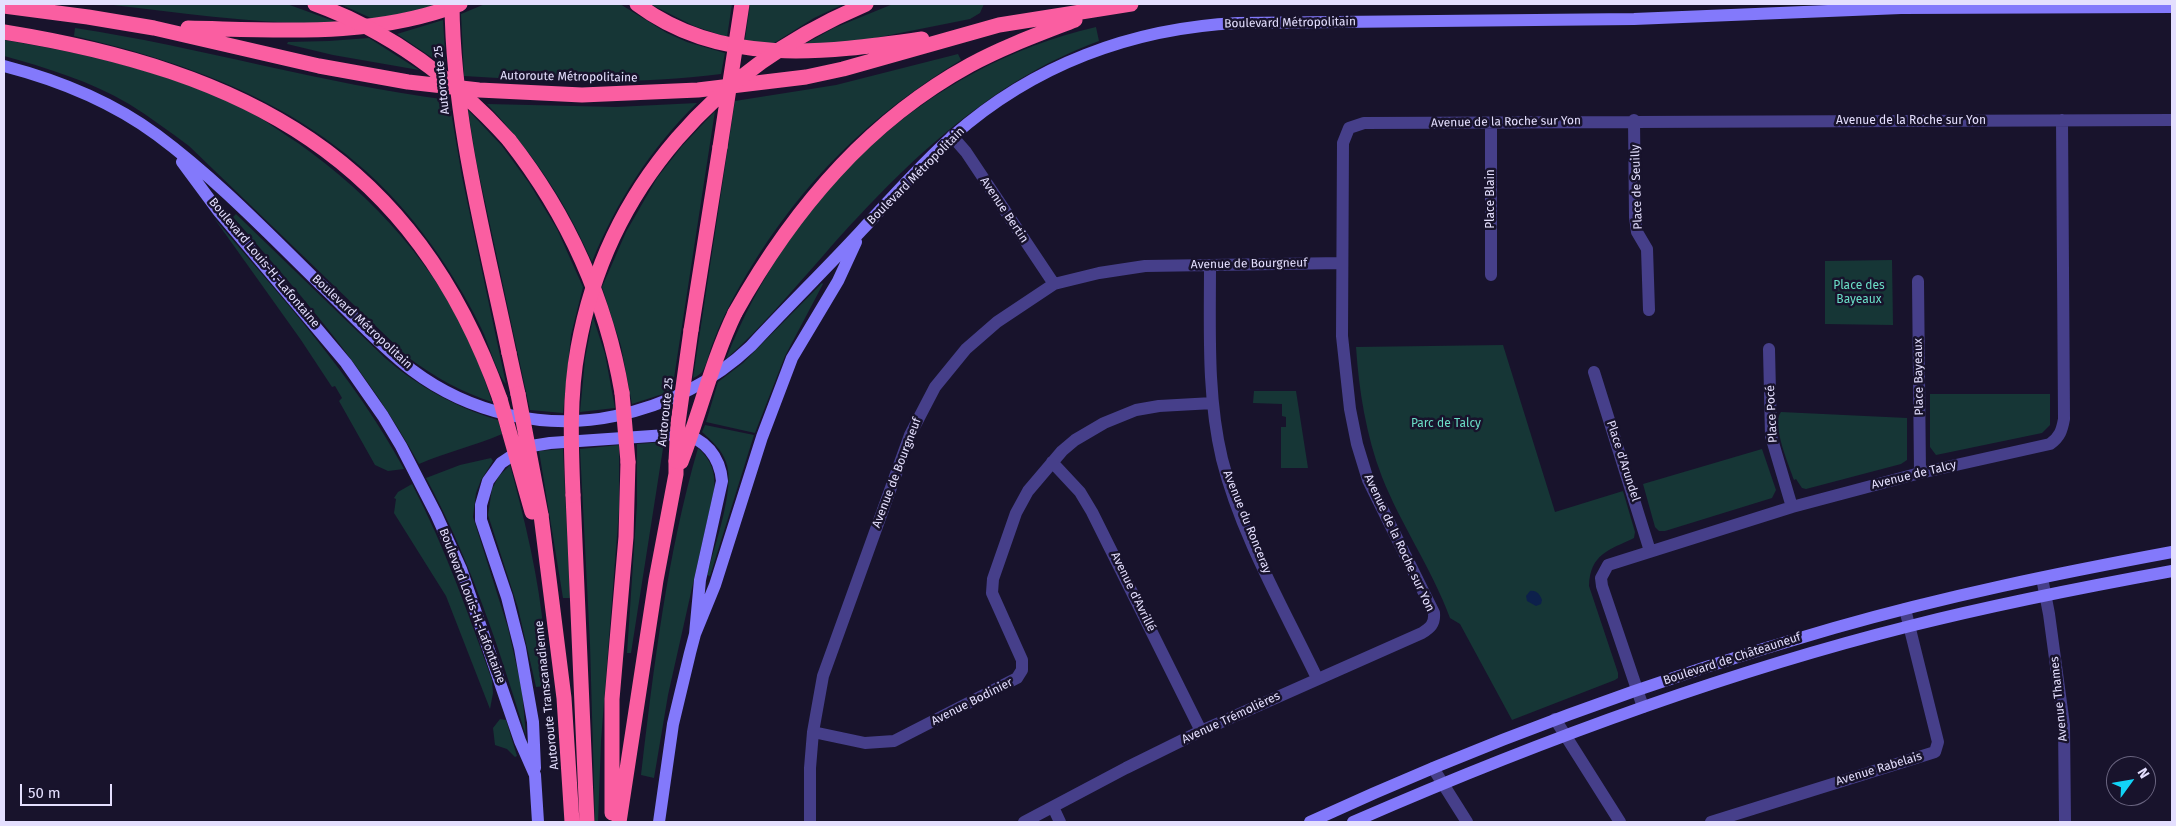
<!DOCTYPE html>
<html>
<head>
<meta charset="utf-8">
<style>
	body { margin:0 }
	#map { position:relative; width:2176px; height:826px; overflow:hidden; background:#18132c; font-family:"Fira Sans",sans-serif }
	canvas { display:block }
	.frame { position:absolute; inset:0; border:5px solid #e4dffe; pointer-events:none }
	.north { position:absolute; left:2106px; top:756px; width:50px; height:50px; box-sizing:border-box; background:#18132c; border:1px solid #6a6580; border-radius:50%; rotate:58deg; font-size:14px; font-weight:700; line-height:20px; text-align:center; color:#e4dffe }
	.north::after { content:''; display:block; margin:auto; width:18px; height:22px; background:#12d4f7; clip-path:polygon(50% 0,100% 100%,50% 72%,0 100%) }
	.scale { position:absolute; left:20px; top:784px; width:92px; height:22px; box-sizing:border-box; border:2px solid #e4dffe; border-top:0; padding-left:6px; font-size:15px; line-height:18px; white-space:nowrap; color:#e4dffe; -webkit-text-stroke:4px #18132c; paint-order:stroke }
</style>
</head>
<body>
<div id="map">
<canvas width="2176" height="826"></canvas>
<div class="frame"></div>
<div class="north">N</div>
<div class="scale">50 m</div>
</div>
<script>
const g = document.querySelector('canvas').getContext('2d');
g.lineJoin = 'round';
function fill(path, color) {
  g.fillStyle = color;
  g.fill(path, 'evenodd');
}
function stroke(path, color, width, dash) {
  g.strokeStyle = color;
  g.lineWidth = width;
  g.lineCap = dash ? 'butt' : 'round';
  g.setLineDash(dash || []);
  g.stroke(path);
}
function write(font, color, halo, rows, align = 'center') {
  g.font = font + ' "Fira Sans",sans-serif';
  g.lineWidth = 5;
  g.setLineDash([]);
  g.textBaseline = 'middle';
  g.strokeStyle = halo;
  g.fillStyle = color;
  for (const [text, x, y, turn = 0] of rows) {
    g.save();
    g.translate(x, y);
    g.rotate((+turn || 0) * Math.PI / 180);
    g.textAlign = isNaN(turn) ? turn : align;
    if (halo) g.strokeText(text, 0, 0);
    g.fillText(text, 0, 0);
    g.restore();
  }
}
fill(new Path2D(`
	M 105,4 L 287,4 L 339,23 C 260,25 183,13 105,4 Z
	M 340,4 L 438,4 L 416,11 L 373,19 Z
	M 485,4 L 620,4 L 667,33 L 687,42 L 725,53 L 721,74 C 636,85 549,81 464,76 L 461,14 Z
	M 650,4 L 732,4 L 727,37 L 694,26 Z
	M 750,4 L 844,4 L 814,18 L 771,45 L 745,40 Z
	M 893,4 L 984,4 L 980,13 L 970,19 L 860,41 L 803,45 L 834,28 Z
	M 443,20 L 446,67 L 397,34 Z
	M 1096,27 L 1099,41 C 987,82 900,168 822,257 C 791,292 761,328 726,359 C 791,195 923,67 1096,27 Z
	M 75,28 C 201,47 322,84 449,100 L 462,177 L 506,384 C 499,378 488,343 483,332 C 471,306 456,281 440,257 C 352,125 222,70 74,36 Z
	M 369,38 L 419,70 L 333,55 L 287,44 L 288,42 L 329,41 Z
	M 4,40 C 84,53 167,72 240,107 C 261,117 279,131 298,143 C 373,196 438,267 474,352 C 481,368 486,385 492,402 C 461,392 435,377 409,358 L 189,146 C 170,132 150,117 129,104 C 90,81 47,68 4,56 Z
	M 958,54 L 961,60 C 871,114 802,182 748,272 C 735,294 723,316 714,340 C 710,348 707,365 702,372 C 700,374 696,377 693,378 L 735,101 L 836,85 Z
	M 697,103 C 651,148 616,202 592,262 C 564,199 534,154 487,104 L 616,107 Z
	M 468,110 L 502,146 L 529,183 L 557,229 L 583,287 L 571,335 L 563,413 L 530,410 L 476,160 Z
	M 715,111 L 672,391 L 632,404 L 621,346 L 602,287 L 626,232 L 657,178 L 682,146 Z
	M 236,214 L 385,358 C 419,387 455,407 498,420 L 502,434 C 475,446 446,452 419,464 C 369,372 301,295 233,217 Z
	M 214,218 C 282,298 354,376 404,469 L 388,471 L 375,465 L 339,401 L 342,398 L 335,386 L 332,387 L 301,340 Z
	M 1892,260 L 1893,325 L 1825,324 L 1825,261 Z
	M 822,283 L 823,284 L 785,356 L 755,433 L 706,422 L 718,382 L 743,363 Z
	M 593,317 L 605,354 L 615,408 L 580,412 L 585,359 Z
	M 1503,345 L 1555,512 L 1623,491 L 1635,532 L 1634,538 C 1609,550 1590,554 1589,586 L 1618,673 L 1618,678 L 1615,680 L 1512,720 L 1460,624 L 1450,618 C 1432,569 1401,525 1382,477 C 1366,435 1359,391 1356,347 Z
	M 1254,391 L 1296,391 L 1308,468 L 1281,468 L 1281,427 L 1286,427 L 1286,417 L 1282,416 L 1282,404 L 1253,403 Z
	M 1930,394 L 2050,394 L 2050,425 L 2042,433 L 1936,455 L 1930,447 Z
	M 1781,412 L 1907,418 L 1907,460 L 1901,464 L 1806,489 L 1802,488 L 1796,479 L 1794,480 C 1789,465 1771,424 1781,412 Z
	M 705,425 L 754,435 L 710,576 L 707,575 C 714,547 736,487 726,462 C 722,450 712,441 702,432 Z
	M 664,442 L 631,653 L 627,653 L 637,504 L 637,444 Z
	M 619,445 L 619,510 L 601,741 L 598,822 L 595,822 L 590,644 L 580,449 Z
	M 698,448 C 711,460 716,472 714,490 L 668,695 L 654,778 L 641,775 C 654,665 667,555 698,448 Z
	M 563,449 L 570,598 L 563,598 L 539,451 Z
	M 1762,449 L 1776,490 L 1772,498 L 1665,531 L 1659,531 L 1655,527 L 1643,484 Z
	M 491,458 L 493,461 L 481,480 L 476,493 L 473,517 L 508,628 L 522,690 L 526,736 C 499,648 470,559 426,478 L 460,465 Z
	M 510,465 C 525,521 539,578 544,636 C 545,652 545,669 545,686 L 536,687 L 518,608 L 488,515 L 492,489 L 499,476 Z
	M 412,484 C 445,547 468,613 492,680 L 493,693 L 490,709 L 446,596 L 394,513 L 396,499 L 394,498 L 398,492 Z
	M 500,719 L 506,720 L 517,756 L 515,757 L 507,749 L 495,745 L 493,728 Z`), '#163636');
fill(new Path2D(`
	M 1530,591 C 1537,590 1540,595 1542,600 L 1541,604 L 1536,606 L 1527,601 L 1526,596 Z`), '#0d204b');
stroke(new Path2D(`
	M 1634,120 L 1635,217 L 1637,232 L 1647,249 L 1649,310
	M 1491,123 L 1491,275
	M 952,136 L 966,152 L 1054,284
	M 1210,266 C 1210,330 1207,396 1222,459 C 1241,535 1283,607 1317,678
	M 1918,281 L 1920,473
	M 1769,349 L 1771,436 L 1792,507
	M 1594,372 L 1650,551
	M 1052,462 L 1080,492 L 1092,512 L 1201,731
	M 2042,578 L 2049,614 L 2064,725 L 2065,822
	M 1643,707 L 1602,586 L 1601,578 L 1608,565 L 1792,507 L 1920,473 L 2050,444 C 2060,437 2062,430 2064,419 L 2062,120
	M 1555,719 L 1620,822
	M 813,732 L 865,743 L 894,741 L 1017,678 L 1022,670 L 1022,660 L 992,593 L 993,579 L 1016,513 L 1028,491 L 1062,451 L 1075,440 L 1104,423 L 1136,410 L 1159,406 L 1213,403
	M 1433,768 L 1467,822
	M 1053,807 L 1060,822
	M 810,822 L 810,768 L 813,732 L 823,676 L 910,435 L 935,387 L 966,349 L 997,322 L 1054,284 L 1099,273 L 1145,266 L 1342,263
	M 1024,822 L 1126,768 L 1201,731 L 1422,633 C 1430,628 1435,624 1434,613 L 1368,480 L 1357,444 L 1350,409 L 1342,336 L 1343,143 L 1349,128 L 1364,123 L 2172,120
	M 1711,822 L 1935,752 L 1938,742 L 1905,609`), '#463f8a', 12);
stroke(new Path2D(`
	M 4,66 C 58,80 111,101 157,135 C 215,178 266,231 318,282 C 349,311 378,344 412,370 C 469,413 545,431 615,416 C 667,405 713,382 751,346 C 787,307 825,270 861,231 C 891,199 920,165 953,136 C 1033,65 1132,28 1238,23 L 1634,19 L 1901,8 L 2172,7
	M 182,162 L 219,212 L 346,363 L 383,416 L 401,446 L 436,514 L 461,569 L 520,741 L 535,775 L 538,822
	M 535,768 L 533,722 L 520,648 L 507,597 L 481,520 L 481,505 L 488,481 L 501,463 L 525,447 L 550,443 L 681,434 C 705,438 720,457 722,481 L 700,580 L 695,634
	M 659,822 L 673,724 L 690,653 L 695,634 L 715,585 L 762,437 L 792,358 L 838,281 L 856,242
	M 1310,822 C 1479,744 1655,679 1834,628 C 1946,596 2059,573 2172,552
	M 1353,822 C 1534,743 1719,674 1910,626 C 1997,604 2084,587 2172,571`), '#8379fb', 12);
stroke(new Path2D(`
	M 637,4 C 721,67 825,53 922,39
	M 4,6 L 88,17 L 154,28 L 319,66 L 408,82 L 479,90 L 582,95 L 698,90 L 806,77 L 843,69 L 999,25 L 1131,4
	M 188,28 C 280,30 372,38 460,4
	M 4,32 C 245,71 414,157 500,399
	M 509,140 C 567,214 606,299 622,393
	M 735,313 C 792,211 866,122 970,65 C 1003,47 1039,34 1075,20
	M 691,330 L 720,147
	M 509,353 L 518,394
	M 573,495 L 587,822
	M 541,515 L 564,698 L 572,822
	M 612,813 L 612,699 L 626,537 L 628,462
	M 619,822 L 656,580 L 676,474 L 676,461`), '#fa5ea1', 15);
stroke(new Path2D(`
	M 315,4 C 391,32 455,80 509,140
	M 452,4 C 453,122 485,238 509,353
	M 720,147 L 742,4
	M 622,393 L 628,462
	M 518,394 L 541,515
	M 500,399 L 532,512
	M 676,461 L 678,423 L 691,330
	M 681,462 C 700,413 712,361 735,313
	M 573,495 C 571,446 569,396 578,348 C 607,186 717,67 866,4`), '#fa5ea1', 15);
write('12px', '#e4dffe', '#18132c', [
	["Boulevard Métropolitain",1290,23,-1],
	["Autoroute Métropolitaine",569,77,1],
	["Autoroute 25",442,80,-96],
	["Avenue de la Roche sur Yon",1911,121],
	["Avenue de la Roche sur Yon",1506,122,-1],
	["Boulevard Métropolitain",916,176,-45],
	["Place de Seuilly",1637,187,-92],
	["Place Blain",1491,199,-90],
	["Avenue Bertin",1004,210,56],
	["Boulevard Louis-H.-Lafontaine",264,263,50],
	["Avenue de Bourgneuf",1249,264,-1],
	["Boulevard Métropolitain",362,322,43],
	["Place Bayeaux",1919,377,-91],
	["Autoroute 25",666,412,-84],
	["Place Pocé",1772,414,-93],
	["Place d'Arundel",1623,461,72],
	["Avenue de Bourgneuf",897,473,-69],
	["Avenue de Talcy",1914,475,-14],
	["Avenue du Ronceray",1247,522,68],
	["Avenue de la Roche sur Yon",1399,543,65],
	["Avenue d'Avrillé",1133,592,64],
	["Boulevard Louis-H.-Lafontaine",472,606,69],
	["Boulevard de Châteauneuf",1732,659,-18],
	["Autoroute Transcanadienne",547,695,-96],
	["Avenue Thames",2059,699,-96],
	["Avenue Bodinier",972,702,-27],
	["Avenue Trémolières",1231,718,-25],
	["Avenue Rabelais",1879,769,-17]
]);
write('12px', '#6bdec7', '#18132c', [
	["Place des",1859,286],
	["Bayeaux",1859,300],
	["Parc de Talcy",1446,424]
]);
</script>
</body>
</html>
